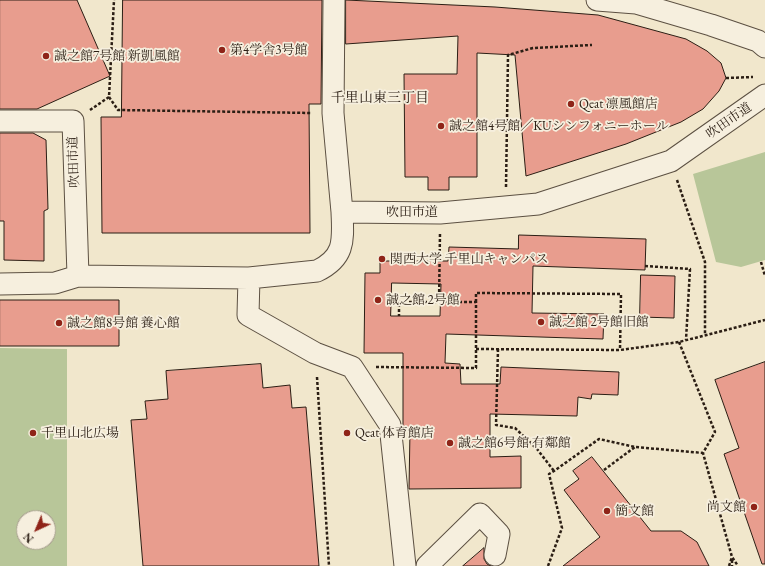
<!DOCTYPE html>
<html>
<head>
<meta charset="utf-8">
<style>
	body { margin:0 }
	#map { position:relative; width:765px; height:566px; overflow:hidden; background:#f1e7cc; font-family:"EB Garamond",serif }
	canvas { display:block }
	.north { position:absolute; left:16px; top:510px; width:40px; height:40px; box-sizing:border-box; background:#f6efde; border:1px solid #a59b8d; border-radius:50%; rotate:224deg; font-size:11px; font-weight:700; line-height:16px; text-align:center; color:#2b1e14 }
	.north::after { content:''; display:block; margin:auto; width:14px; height:18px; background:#8f2418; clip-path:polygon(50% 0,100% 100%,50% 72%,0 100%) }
</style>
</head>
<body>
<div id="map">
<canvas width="765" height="566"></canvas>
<div class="north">N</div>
</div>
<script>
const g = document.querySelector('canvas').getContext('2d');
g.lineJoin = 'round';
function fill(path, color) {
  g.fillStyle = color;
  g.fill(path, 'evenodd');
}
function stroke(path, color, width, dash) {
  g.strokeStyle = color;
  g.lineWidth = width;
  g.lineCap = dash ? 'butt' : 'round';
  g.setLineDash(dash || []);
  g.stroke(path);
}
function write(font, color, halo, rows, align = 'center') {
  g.font = font + ' "EB Garamond","Noto Serif JP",serif';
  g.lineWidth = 3.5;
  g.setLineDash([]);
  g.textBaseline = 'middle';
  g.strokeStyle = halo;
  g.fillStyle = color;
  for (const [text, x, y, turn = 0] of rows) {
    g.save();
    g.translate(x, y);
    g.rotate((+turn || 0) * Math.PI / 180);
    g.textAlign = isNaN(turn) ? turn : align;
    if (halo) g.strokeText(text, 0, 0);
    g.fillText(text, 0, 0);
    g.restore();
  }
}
fill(new Path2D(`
	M 765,152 L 765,260 L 741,267 L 716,262 L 693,174 Z
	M 0,348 L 67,349 L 67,566 L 0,566 ZM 24,518 L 48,518 L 48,542 L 24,542 Z`), '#b8c699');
const building = new Path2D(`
	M 0,0 L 77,0 L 110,76 L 37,109 L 0,109 Z
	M 123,0 L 322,0 L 321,104 L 309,104 L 310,233 L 102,233 L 101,117 L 121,117 Z
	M 346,0 L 495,7 L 598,15 L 686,39 L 707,51 L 721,63 L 726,78 L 719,91 L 703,109 L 681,122 L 626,144 L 526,176 L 515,55 L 477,53 L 477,177 L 449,177 L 449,190 L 428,190 L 428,177 L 405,177 L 404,74 L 457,74 L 458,36 L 346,44 Z
	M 0,133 L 33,133 L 46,140 L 48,209 L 44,211 L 44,261 L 4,260 L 4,221 L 0,221 Z
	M 519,235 L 646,239 L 645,270 L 533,266 L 532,313 L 604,314 L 603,339 L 446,334 L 445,363 L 460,364 L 461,384 L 500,384 L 501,367 L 619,372 L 618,395 L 592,394 L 591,399 L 578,397 L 577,416 L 490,414 L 490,457 L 521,456 L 521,488 L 409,489 L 410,430 L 403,430 L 403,353 L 364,353 L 365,273 L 380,273 L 380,261 L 448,261 L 449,247 L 518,249 ZM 392,283 L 441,284 L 440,316 L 391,316 Z
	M 641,275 L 675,276 L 674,318 L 640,317 Z
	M 0,300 L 119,300 L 119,346 L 0,346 Z
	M 765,362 L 765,564 L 762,564 L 724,454 L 739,448 L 715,380 Z
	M 261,364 L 263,388 L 290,385 L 292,408 L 306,407 L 319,566 L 143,566 L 131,420 L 147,419 L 145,401 L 168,399 L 166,371 Z
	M 592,457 L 651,531 L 681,531 L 697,542 L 709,566 L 563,566 L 600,537 L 564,490 L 579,479 L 573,471 Z
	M 484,548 L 484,559 L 487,564 L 491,566 L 463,566 Z`);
fill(building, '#e89d8e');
stroke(building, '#2b1e14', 1);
const minor = new Path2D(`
	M 334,0 L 333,113 L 342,212
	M 597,0 L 636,3 L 711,25 L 758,41 L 765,47
	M 0,121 L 73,121 L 78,276 L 249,278 L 317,271 C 346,257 343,239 342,212 L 440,213 L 538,204 L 671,161 L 765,95
	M 249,278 L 248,315 L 315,353 L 352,367 L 390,425 L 405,566
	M 0,284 L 55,283 L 78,276
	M 427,566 L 480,514 L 499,534 L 495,555`);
stroke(minor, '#5c5042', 23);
stroke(new Path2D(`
	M 726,78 L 753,77
	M 109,97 L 118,110 L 312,113
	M 90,110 L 109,97 L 114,0
	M 677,180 L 705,262 L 705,335
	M 506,187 L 508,55 L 533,48 L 592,45
	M 761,262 L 765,276
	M 645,266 L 690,269 L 686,340
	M 439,302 L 440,233
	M 476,302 L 476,293 L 621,294 L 620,350
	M 679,342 L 715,432 L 703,453 L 732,557 L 738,566
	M 476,349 L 620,350 L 679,342 L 765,320
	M 498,349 L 496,425 L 515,428 L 537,449 L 554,471
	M 376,367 L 476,368 L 476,302 L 399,302 L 399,316
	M 317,377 L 329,566
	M 604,470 L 635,447
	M 732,560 L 732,566
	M 548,566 L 562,528 L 549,474 L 554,471 L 599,439 L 635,447 L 703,453
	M 729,566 L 732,557`), '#2b1e14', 2.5, [3, 2]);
stroke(minor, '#f6efde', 21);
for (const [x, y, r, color] of [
	[222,50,4,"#8f2418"],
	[46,56,4,"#8f2418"],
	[571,104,4,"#8f2418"],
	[441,126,4,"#8f2418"],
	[382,259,4,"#8f2418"],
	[378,300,4,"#8f2418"],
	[541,322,4,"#8f2418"],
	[59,323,4,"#8f2418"],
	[33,433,4,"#8f2418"],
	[347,433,4,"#8f2418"],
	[450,443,4,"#8f2418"],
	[754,507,4,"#8f2418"],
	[607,511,4,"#8f2418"]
]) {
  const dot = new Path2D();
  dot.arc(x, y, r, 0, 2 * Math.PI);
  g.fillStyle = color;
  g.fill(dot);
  stroke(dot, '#f6efde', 1.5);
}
write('13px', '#2b1e14', '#f6efde', [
	["第4学舎3号館",230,50],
	["誠之館7号館 新凱風館",54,56],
	["Qeat 凛風館店",579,104],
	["誠之館4号館／KUシンフォニーホール",449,126],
	["関西大学 千里山キャンパス",390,259],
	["誠之館 2号館",386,300],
	["誠之館 2号館旧館",549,322],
	["誠之館8号館 養心館",67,323],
	["千里山北広場",41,433],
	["Qeat 体育館店",355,433],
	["誠之館6号館 有鄰館",458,443],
	["尚文館",746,507,"right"],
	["簡文館",615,511]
], 'left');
write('13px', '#2b1e14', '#f6efde', [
	["吹田市道",729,121,-35],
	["吹田市道",74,162,-92],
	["吹田市道",412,212]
]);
write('14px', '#2b1e14', '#f6efde', [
	["千里山東三丁目",380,98]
]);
</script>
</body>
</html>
